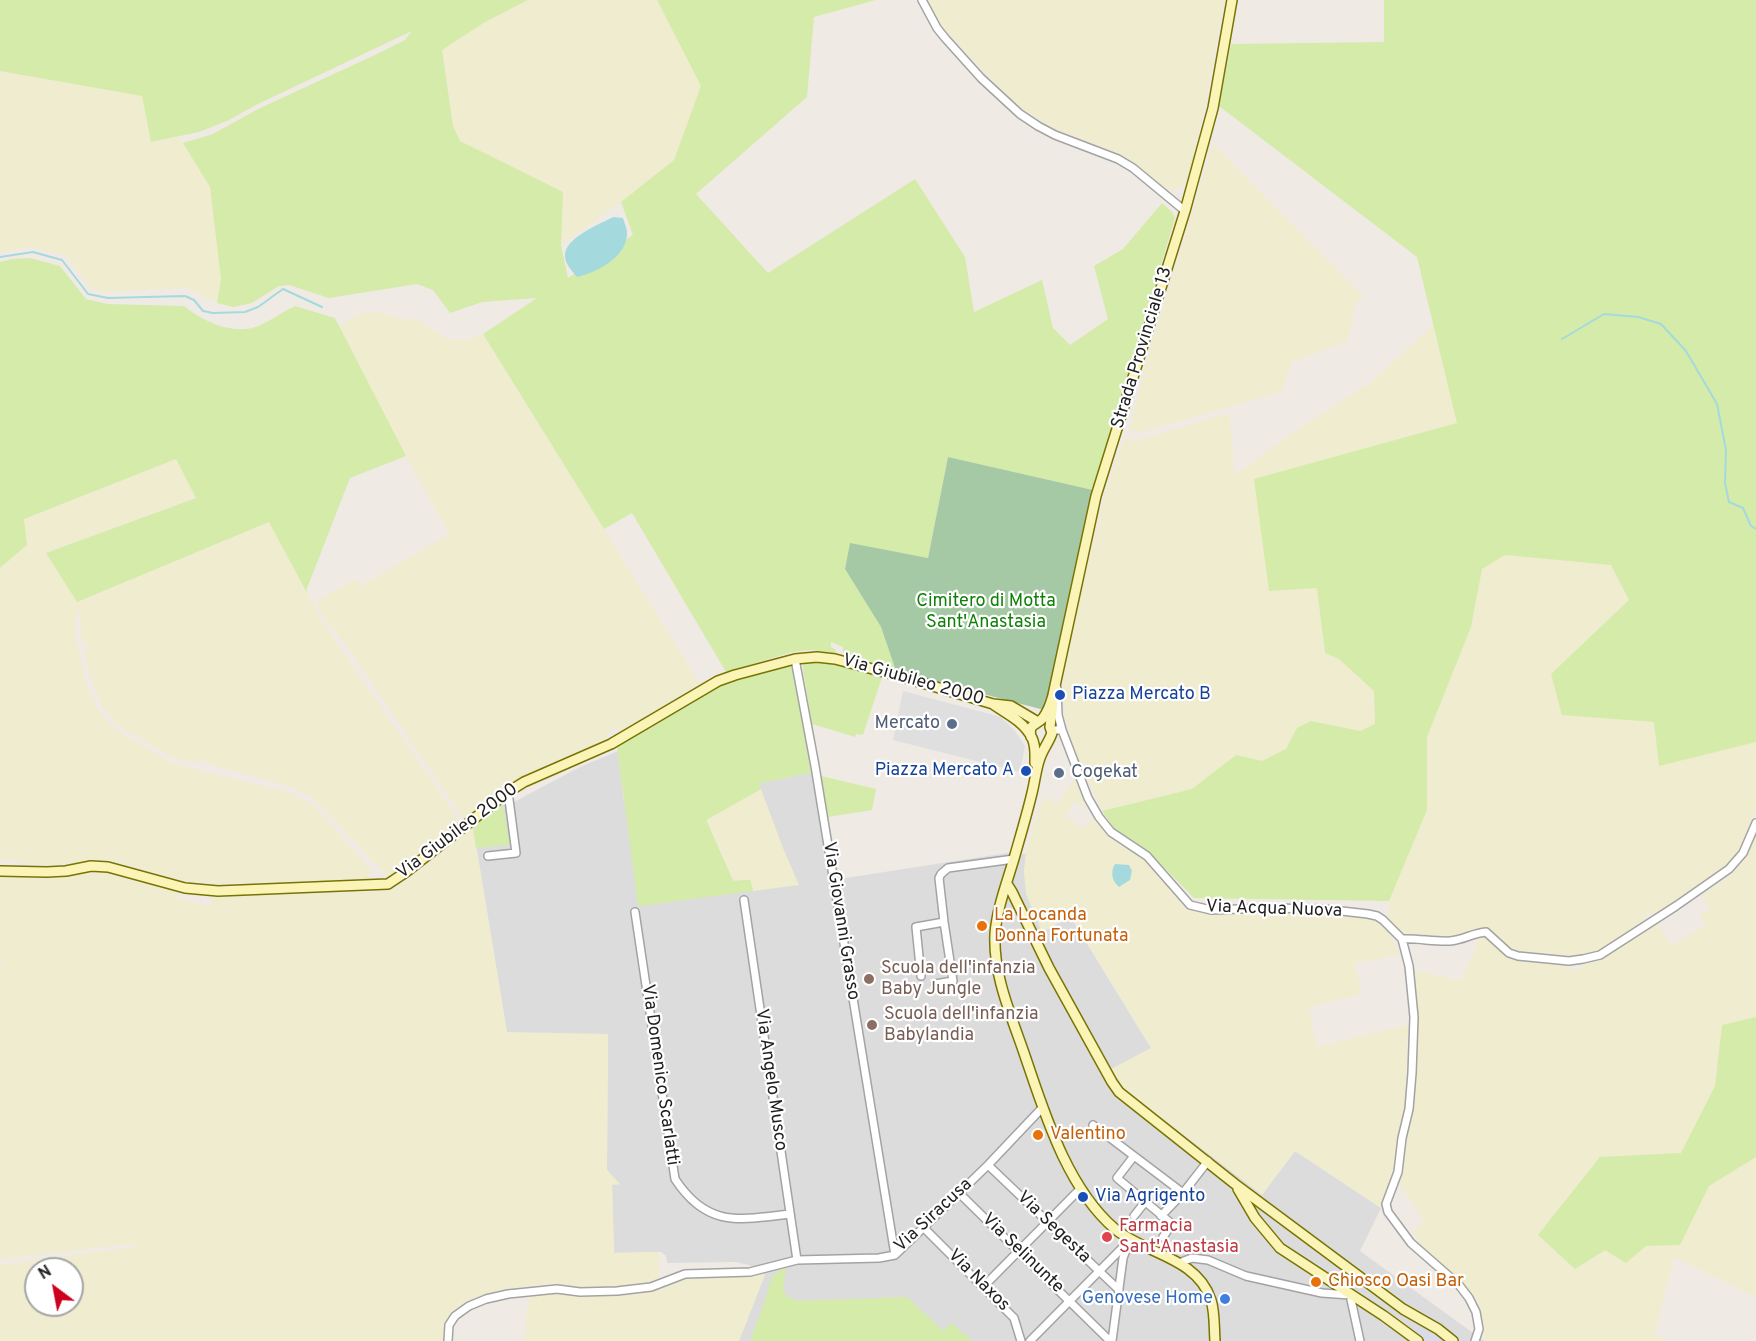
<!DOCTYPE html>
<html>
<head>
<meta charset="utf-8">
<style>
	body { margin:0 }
	#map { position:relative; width:1756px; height:1341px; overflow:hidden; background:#f0eae5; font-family:Overpass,sans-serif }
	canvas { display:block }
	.north { position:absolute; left:24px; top:1257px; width:60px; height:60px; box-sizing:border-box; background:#fff; border:2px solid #a5a5a5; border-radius:50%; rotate:328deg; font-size:16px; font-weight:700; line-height:24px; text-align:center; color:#1f1f1f }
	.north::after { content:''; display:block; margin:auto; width:21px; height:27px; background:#cd0020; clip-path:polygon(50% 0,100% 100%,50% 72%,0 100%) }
</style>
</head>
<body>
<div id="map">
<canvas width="1756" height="1341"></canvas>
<div class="north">N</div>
</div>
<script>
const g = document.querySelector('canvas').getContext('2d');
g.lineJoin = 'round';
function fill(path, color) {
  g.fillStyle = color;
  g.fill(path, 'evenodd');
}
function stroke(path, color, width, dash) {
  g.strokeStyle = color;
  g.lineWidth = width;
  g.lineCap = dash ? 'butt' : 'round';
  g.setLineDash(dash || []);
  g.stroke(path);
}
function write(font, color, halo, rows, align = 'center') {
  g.font = font + ' Overpass,sans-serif';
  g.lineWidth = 4.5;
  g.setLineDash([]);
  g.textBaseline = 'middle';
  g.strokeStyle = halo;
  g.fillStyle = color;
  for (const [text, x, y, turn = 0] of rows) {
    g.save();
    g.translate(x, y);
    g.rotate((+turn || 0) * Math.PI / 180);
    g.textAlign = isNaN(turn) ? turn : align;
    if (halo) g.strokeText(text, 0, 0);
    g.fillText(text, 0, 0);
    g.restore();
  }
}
fill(new Path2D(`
	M 618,751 L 624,802 L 759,783 L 811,773 L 821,776 L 839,879 L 1007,853 L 1026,854 L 1024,872 L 1043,932 L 1070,916 L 1151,1048 L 1262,1194 L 1295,1151 L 1381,1208 L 1360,1251 L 1484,1341 L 739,1341 L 764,1275 L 749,1265 L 735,1262 L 667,1263 L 666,1256 L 661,1252 L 614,1253 L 612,1185 L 619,1184 L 607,1170 L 607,1161 L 608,1035 L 507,1033 L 473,827 L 502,802 L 504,805 L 514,802 L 580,767 Z`), '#dddcdc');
fill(new Path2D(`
	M 528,0 L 657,0 L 701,86 L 674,160 L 621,202 L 561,245 L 563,192 L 460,141 L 453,126 L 442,50 L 485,22 Z
	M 928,0 L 1224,0 L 1208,92 L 1191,168 L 1186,181 L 1180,188 L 1173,190 L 1166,188 L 1133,162 L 1112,151 L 1053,128 L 1023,109 L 1006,96 L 958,44 L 942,26 Z
	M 0,71 L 142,96 L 151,142 L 180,137 L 210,187 L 221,279 L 217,303 L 186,288 L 102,292 L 91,288 L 65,255 L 30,247 L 0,252 Z
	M 1213,144 L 1363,296 L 1355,306 L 1348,341 L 1292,362 L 1281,392 L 1142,432 L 1129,431 L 1151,346 Z
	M 380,312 L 397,318 L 418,320 L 449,340 L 469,339 L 483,334 L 700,684 L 621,731 L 614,729 L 607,734 L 608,739 L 506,786 L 464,820 L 344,642 L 326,621 L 316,602 L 355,579 L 361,586 L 449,534 L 406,456 L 339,326 L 360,314 Z
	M 1433,325 L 1458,423 L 1317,588 L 1325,653 L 1339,659 L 1374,691 L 1375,724 L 1360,731 L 1311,721 L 1297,728 L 1286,749 L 1262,761 L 1236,756 L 1192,789 L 1102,811 L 1074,749 L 1063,713 L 1064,665 L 1105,494 L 1124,439 L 1142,439 L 1229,413 L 1235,475 L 1301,427 L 1370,383 Z
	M 176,459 L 196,497 L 46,553 L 77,602 L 270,522 L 324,624 L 457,817 L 459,824 L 403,868 L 388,877 L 311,797 L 288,786 L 212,765 L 203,760 L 197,763 L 175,759 L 118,726 L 102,707 L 90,676 L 84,653 L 89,644 L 81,640 L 80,615 L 77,605 L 75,634 L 86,684 L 100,713 L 115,729 L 174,764 L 291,793 L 314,806 L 373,871 L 368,875 L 371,880 L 212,884 L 171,879 L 106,859 L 47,866 L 0,859 L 0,568 L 27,545 L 24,519 Z
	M 1504,555 L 1611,565 L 1629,600 L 1551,674 L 1654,722 L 1659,766 L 1756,742 L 1756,808 L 1740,851 L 1728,864 L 1653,916 L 1650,913 L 1645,916 L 1646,921 L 1608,946 L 1596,952 L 1580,955 L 1563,956 L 1519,951 L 1512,949 L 1488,928 L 1475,930 L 1455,937 L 1443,938 L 1402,934 L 1396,929 L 1388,917 L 1389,901 L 1427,810 L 1427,737 L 1471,627 L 1482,569 Z
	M 1076,778 L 1088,805 L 1086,809 L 1075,801 L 1065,816 L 1082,829 L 1095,816 L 1145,859 L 1188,908 L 1196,911 L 1210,913 L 1267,911 L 1366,917 L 1375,919 L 1388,932 L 1400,955 L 1355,963 L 1362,994 L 1309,1007 L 1316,1047 L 1408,1025 L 1405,1109 L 1397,1142 L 1395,1171 L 1381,1208 L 1295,1151 L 1262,1195 L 1122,1088 L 1111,1069 L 1151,1048 L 1071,916 L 1042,932 L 1026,894 L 1024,872 L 1026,854 L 1041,802 L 1045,797 L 1056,804 Z
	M 761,789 L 783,848 L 799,885 L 753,891 L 750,880 L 733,881 L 706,820 Z
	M 473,827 L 507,1032 L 608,1034 L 607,1161 L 607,1170 L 620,1184 L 612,1185 L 614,1253 L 659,1252 L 659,1276 L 658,1282 L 615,1288 L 582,1288 L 545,1284 L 493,1291 L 455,1309 L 449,1315 L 444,1325 L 443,1341 L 0,1341 L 0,1265 L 134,1247 L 138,1243 L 0,1259 L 0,968 L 3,962 L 0,961 L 0,878 L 58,878 L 88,871 L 99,871 L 112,873 L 179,892 L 178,899 L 205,905 L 211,904 L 210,897 L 382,891 L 393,889 L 402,884 ZM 36,1269 L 72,1269 L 72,1305 L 36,1305 Z
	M 1756,831 L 1756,1017 L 1722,1025 L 1715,1086 L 1681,1154 L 1600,1157 L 1605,1250 L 1646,1246 L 1680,1245 L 1709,1186 L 1756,1157 L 1756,1297 L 1674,1257 L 1655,1334 L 1666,1341 L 1484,1341 L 1483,1321 L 1479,1305 L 1471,1292 L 1429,1254 L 1412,1232 L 1424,1221 L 1399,1183 L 1404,1166 L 1405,1139 L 1413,1108 L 1417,1029 L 1414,970 L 1461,981 L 1480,937 L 1489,938 L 1507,956 L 1518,960 L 1562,965 L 1577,971 L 1585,964 L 1602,958 L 1657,923 L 1672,946 L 1706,925 L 1700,915 L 1709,909 L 1702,895 L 1731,875 L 1748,856 Z
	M 763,1273 L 765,1275 L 739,1341 L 524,1341 L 529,1296 L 544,1293 L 580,1295 L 616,1294 L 651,1289 L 687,1278 Z`), '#efeccf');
fill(new Path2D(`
	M 0,0 L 528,0 L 485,22 L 442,50 L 453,126 L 460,141 L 563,192 L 561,245 L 568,278 L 633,235 L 621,202 L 674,160 L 701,86 L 657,0 L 876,0 L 814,17 L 807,97 L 696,194 L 768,273 L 915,179 L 965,257 L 974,312 L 1042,280 L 1053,328 L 1070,345 L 1108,319 L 1094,266 L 1123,249 L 1162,203 L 1172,212 L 1175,218 L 1093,490 L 948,457 L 928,558 L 850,544 L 845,569 L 881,627 L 896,671 L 843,652 L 843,647 L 831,642 L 831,647 L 836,650 L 835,653 L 810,650 L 792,652 L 726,672 L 632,513 L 604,529 L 483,334 L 537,298 L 482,302 L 450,313 L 433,290 L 417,284 L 329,298 L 289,285 L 279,286 L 252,303 L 233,307 L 217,303 L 221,279 L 210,187 L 183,143 L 213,134 L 258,109 L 377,54 L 405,40 L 412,31 L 258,104 L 227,121 L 199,132 L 151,142 L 142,96 L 0,71 Z
	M 1384,0 L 1756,0 L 1756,742 L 1659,766 L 1654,722 L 1562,715 L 1551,674 L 1629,600 L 1611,565 L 1505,555 L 1482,569 L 1471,627 L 1427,737 L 1427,810 L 1389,901 L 1194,898 L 1148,851 L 1114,828 L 1102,811 L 1192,789 L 1236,755 L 1262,761 L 1286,749 L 1297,728 L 1311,721 L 1360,731 L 1375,724 L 1374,691 L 1339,659 L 1325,653 L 1317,588 L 1269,591 L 1254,479 L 1457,423 L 1417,257 L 1219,106 L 1231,44 L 1384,42 Z
	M 30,258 L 60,266 L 86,299 L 107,304 L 184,306 C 202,321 234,336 258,326 C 271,321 282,312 295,306 L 335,318 L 406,456 L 350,478 L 306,591 L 269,522 L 77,602 L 46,553 L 196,498 L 176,459 L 24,519 L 27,545 L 0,568 L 0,262 L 12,259 Z
	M 807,660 L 833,663 L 882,677 L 863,735 L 856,734 L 855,737 L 812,724 L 803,670 L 803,664 Z
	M 789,664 L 795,671 L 812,767 L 811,773 L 760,783 L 761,789 L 706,820 L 733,881 L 750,880 L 753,891 L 640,906 L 638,905 L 617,747 L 693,703 L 712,688 L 730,680 Z
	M 821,776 L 876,789 L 872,810 L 828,817 Z
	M 502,802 L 510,845 L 476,848 L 473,827 Z
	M 1756,1017 L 1756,1157 L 1709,1186 L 1680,1245 L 1646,1246 L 1626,1263 L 1605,1250 L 1575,1269 L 1538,1235 L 1600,1157 L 1681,1153 L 1715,1086 L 1722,1025 Z
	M 786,1267 L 783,1290 L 787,1297 L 798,1301 L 907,1297 L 943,1331 L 951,1323 L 973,1341 L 750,1341 L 765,1301 L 772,1276 Z`), '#d4eba9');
fill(new Path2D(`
	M 948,457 L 1093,490 L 1044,710 L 896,671 L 881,627 L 845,569 L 850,543 L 928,558 Z`), '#a5c9a5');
fill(new Path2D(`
	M 903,691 L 1001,717 L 1015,731 L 1025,746 L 1020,772 L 893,740 Z`), '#dfdfdf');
fill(new Path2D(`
	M 1428,1313 L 1467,1341 L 1408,1341 L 1405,1339 Z`), '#d9dbe6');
fill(new Path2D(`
	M 613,217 L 623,218 C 624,222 627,228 627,232 C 628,257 597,272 577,277 C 572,271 565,264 565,256 C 564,238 600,224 613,217 Z
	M 1115,864 L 1129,865 L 1132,871 L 1130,880 L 1119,887 C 1112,881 1110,872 1115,864 Z`), '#a4dade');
stroke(new Path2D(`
	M 0,257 L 33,252 L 62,260 L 88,294 L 108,298 L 185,296 L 194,300 L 203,311 L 213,313 L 245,312 L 258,307 L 283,289 L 322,307
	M 1562,339 L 1604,314 L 1638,317 L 1661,324 L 1686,351 L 1717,404 L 1726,450 L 1725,483 L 1729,502 L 1743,508 L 1751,526 L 1756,529`), '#a4dade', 2);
const street = new Path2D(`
	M 922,0 L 937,28 L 945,38 L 981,78 L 1020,114 L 1038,126 L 1055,135 L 1118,159 L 1133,168 L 1185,211
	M 795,659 L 815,766 L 895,1255
	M 1057,688 L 1058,715 L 1062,730
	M 1052,730 L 1062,730 L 1088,798 L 1099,817 L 1111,832 L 1147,856 L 1190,905 L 1211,910 L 1268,908 L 1324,909 L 1368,914 L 1377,916 L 1383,920 L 1402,939 L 1409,966 L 1414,1017 L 1412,1073 L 1409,1109 L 1402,1138 L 1398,1172 L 1386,1204 L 1388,1212 L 1411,1243 L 1459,1285 L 1469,1298 L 1476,1312 L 1479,1329 L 1475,1341
	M 488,856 L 516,853 L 508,792
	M 744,900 L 797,1260
	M 635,912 L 675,1179 C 707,1228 739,1220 790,1214
	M 1402,939 C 1418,938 1434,942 1450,941 C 1463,940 1473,933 1486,932 L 1509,953 L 1518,956 L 1569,961 L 1583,959 L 1600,955 L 1676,906 L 1729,869 L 1743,853 L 1756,823
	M 921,976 L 916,927 L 944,922
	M 935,984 L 953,981 L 944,922 L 939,878 L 941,874 L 948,868 L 1014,859
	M 1093,1125 L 1183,1193
	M 1134,1156 L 1117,1178 L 1172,1224 L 1163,1237
	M 988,1165 L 1119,1290
	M 959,1193 L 1110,1341
	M 1134,1216 L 1145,1202
	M 1161,1216 L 1183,1193 L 1208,1161
	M 924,1228 L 1014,1318 L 1021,1341
	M 1179,1263 L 1192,1258 L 1208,1260 L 1246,1276 L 1322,1293 L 1350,1295 L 1360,1341
	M 983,1287 L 1081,1188
	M 448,1341 L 449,1325 L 455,1316 L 469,1306 L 486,1299 L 508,1294 L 557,1289 L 580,1292 L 617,1291 L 651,1287 L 685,1274 L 750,1272 L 797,1260 L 879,1258 L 895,1255 L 988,1165 L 1043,1107
	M 1030,1341 L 1130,1240
	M 1112,1341 L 1123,1258 L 1129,1242`);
const secondary = new Path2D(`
	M 1053,704 L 1050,727 L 1052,733 C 1049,742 1043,749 1040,758 C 1036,769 1035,781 1032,793 C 1027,814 1021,834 1015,855 C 1008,880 997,907 995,934 C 993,975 1011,1015 1024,1053 C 1044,1111 1066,1187 1115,1229 C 1145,1254 1197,1257 1211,1300 C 1215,1313 1214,1328 1215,1341
	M 994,705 C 1008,714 1025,723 1032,738 C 1036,746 1035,755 1035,763
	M 1031,737 C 1028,723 1036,726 1043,718 C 1048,711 1051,703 1053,695 L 1096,496 L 1185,211 L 1213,108 L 1232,0
	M 0,871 L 47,872 L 66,871 L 91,866 L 108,867 L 185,888 L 218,891 L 388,884 L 406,872 L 508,792 L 524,782 L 611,744 L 718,681 L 735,675 L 795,659 L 817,657 L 835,659 L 899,676 L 993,704 L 1011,706 L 1038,722
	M 1007,884 L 1012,892 L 1049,968 L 1112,1082 L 1119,1092 L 1235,1184 L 1403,1309 L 1438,1329 L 1453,1341
	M 1238,1189 L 1255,1218 L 1280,1248 L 1384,1316 L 1418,1341`);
stroke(street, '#a3a3a3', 10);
stroke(secondary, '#797402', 12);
stroke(street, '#fff', 7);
stroke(secondary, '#fbf4b7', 9);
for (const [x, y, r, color] of [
	[1060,695,6,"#1a4fb4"],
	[952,724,6,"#5c6f8a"],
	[1026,771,6,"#1a4fb4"],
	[1059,773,6,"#5c6f8a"],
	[982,926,6,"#e8710a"],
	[869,979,6,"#8d6e63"],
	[872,1025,6,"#8d6e63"],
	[1038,1135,6,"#e8710a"],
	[1083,1197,6,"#1a4fb4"],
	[1107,1237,6,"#e0444e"],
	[1316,1282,6,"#e8710a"],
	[1225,1299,6,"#3f7fe0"]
]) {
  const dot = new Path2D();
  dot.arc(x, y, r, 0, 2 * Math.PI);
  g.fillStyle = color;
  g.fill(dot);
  stroke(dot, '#fff', 2);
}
write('18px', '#1f1f1f', '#fff', [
	["Strada Provinciale 13",1143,348,-73],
	["Via Giubileo 2000",913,681,16],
	["Via Giubileo 2000",458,832,-37],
	["Via Acqua Nuova",1274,910,2],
	["Via Giovanni Grasso",840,921,81],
	["Via Domenico Scarlatti",659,1075,82],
	["Via Angelo Musco",770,1080,82],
	["Via Siracusa",934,1216,-43],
	["Via Segesta",1053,1228,44],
	["Via Selinunte",1022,1254,44],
	["Via Naxos",978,1281,45]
]);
write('18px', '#118009', '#fff', [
	["Cimitero di Motta",986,602],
	["Sant'Anastasia",986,623]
]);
write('18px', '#164399', '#fff', [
	["Piazza Mercato B",1072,695],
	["Piazza Mercato A",1014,771,"right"],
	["Via Agrigento",1095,1197]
], 'left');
write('18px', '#4e5e75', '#fff', [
	["Mercato",940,724],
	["Cogekat",1071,773,"left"]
], 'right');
write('18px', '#c56008', '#fff', [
	["La Locanda",994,916],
	["Donna Fortunata",994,937],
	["Valentino",1050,1135],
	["Chiosco Oasi Bar",1328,1282]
], 'left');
write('18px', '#785e54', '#fff', [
	["Scuola dell'infanzia",881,969],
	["Baby Jungle",881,990],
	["Scuola dell'infanzia",884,1015],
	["Babylandia",884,1036]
], 'left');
write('18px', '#be3a42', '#fff', [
	["Farmacia",1119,1227],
	["Sant'Anastasia",1119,1248]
], 'left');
write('18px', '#366cbe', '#fff', [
	["Genovese Home",1213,1299]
], 'right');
</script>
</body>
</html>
